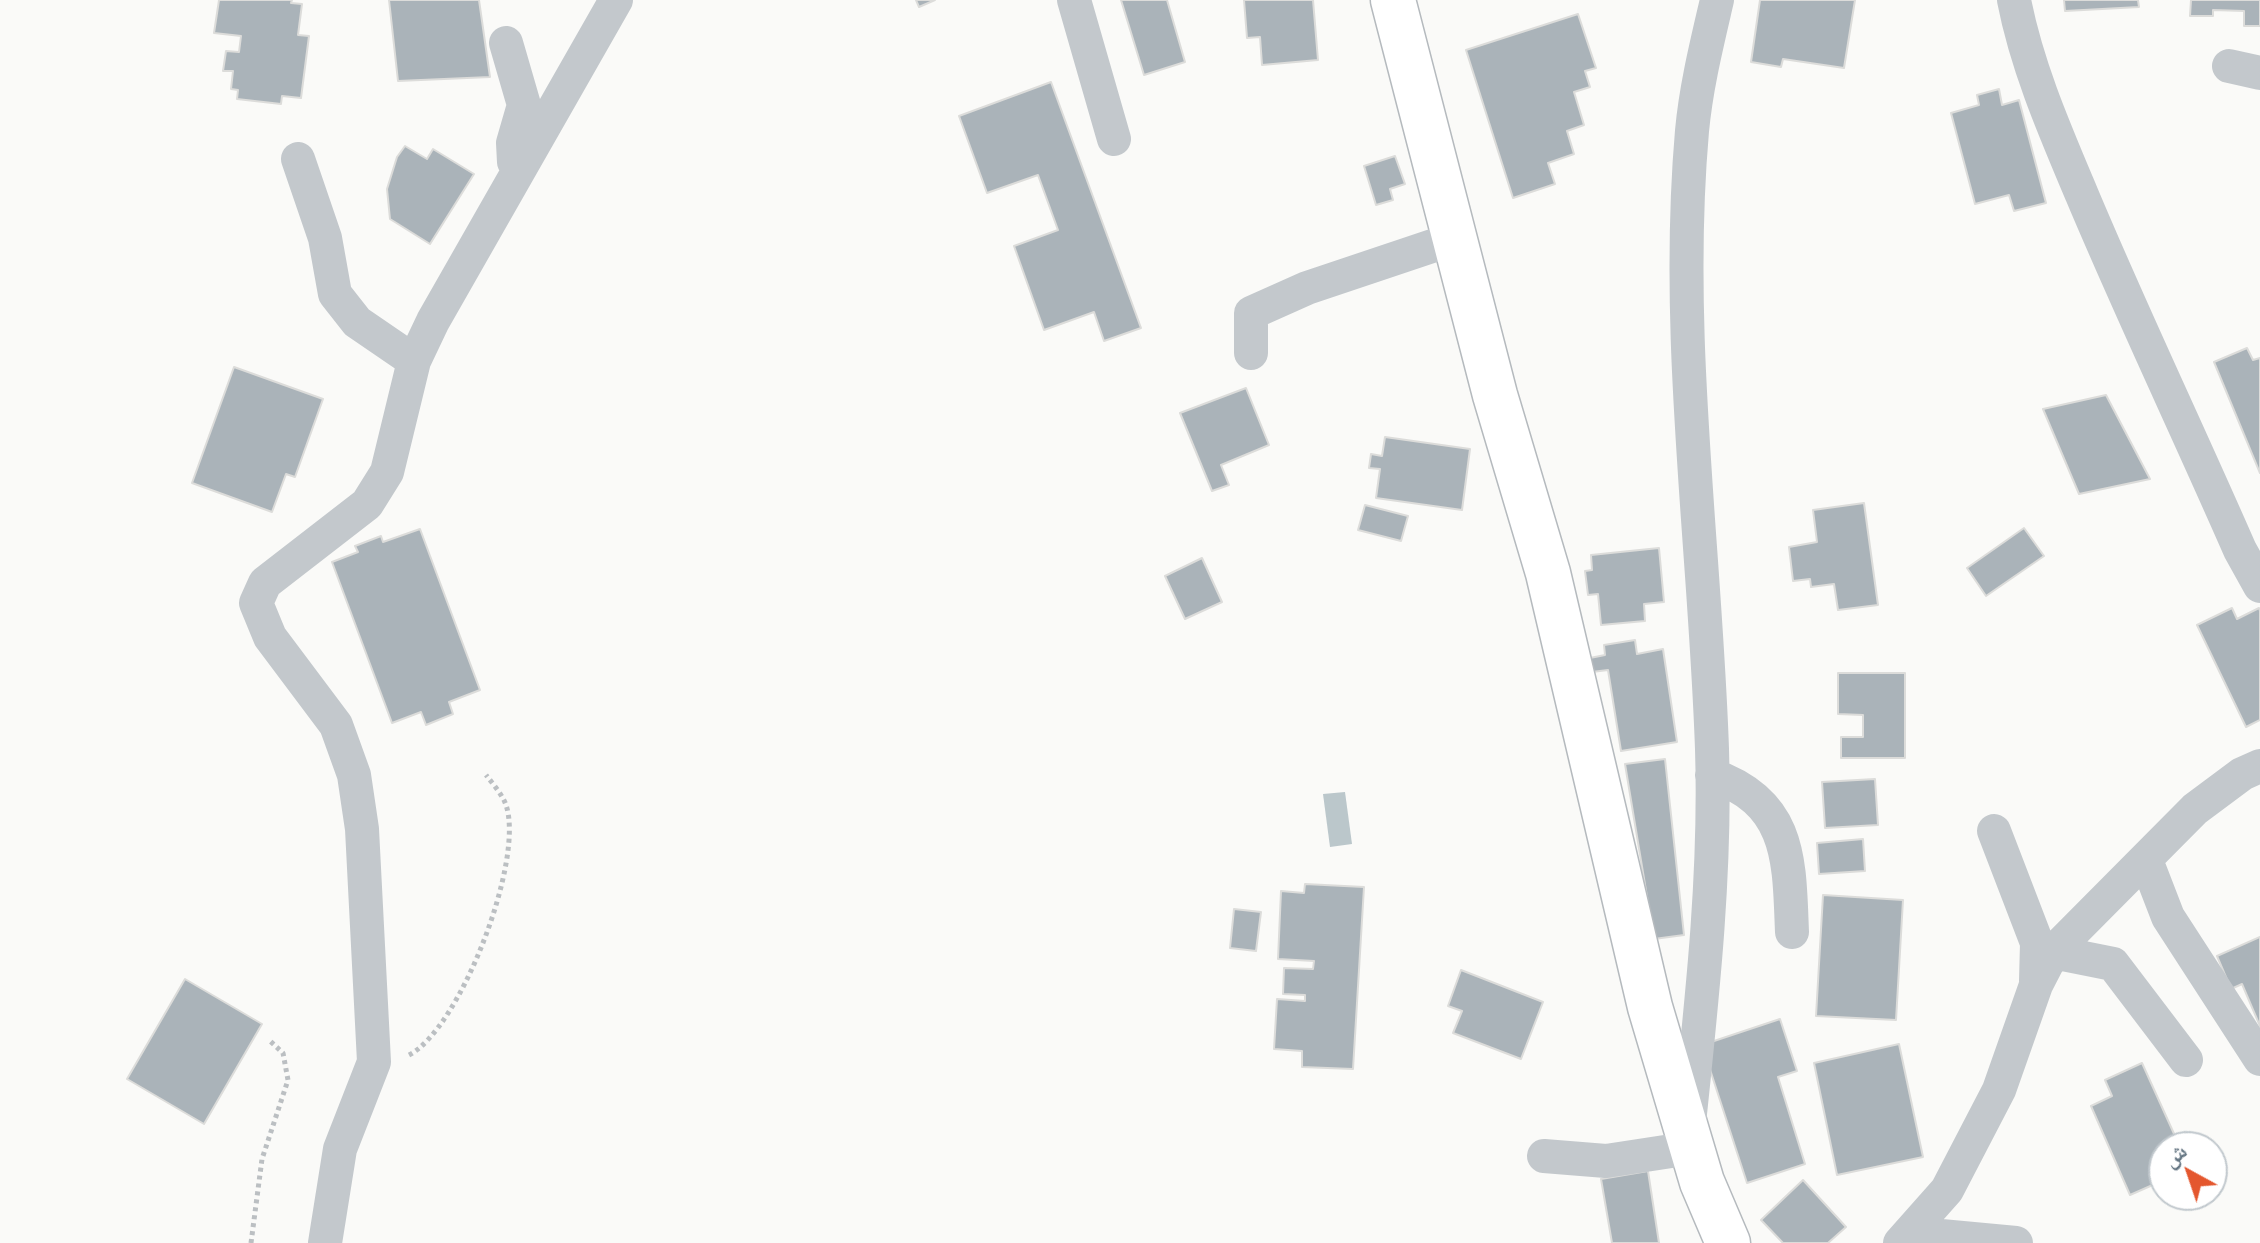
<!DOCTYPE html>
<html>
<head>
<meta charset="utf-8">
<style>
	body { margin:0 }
	#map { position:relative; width:2260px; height:1243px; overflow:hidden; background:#fafaf8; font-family:"Noto Sans","Noto Naskh Arabic",sans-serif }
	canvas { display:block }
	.north { position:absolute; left:2148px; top:1131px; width:80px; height:80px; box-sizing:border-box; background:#fff; border:2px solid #c1c8cd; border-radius:50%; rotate:320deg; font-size:22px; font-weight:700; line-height:32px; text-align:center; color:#657683 }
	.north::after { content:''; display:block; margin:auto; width:28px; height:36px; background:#e4572e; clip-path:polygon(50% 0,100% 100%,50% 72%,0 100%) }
</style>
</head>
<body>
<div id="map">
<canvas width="2260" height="1243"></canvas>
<div class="north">ش</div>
</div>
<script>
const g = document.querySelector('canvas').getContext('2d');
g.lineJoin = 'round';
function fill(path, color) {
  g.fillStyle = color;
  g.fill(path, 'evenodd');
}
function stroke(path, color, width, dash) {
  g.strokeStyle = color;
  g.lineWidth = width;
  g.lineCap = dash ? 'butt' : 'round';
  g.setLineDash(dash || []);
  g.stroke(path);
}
fill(new Path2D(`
	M 1345,792 L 1352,844 L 1330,847 L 1323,794 Z`), '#bbc7cb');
const building = new Path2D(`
	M 219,0 L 292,0 L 291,3 L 302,4 L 298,35 L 309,36 L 301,98 L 282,96 L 281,104 L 237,99 L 238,90 L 231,89 L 233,71 L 223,71 L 226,51 L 239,52 L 241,36 L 214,33 Z
	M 389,0 L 479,0 L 490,77 L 398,81 Z
	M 916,0 L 935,0 L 919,7 Z
	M 1121,0 L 1167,0 L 1185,62 L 1144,75 Z
	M 1244,0 L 1313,0 L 1318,60 L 1262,65 L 1260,37 L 1247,38 Z
	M 1760,0 L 1855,0 L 1844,68 L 1783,59 L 1781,67 L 1751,62 Z
	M 2064,0 L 2138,0 L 2139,7 L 2065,11 Z
	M 2191,0 L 2260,0 L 2260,26 L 2244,26 L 2244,11 L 2213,10 L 2213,16 L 2190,16 Z
	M 1578,14 L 1596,68 L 1585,71 L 1590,87 L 1574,92 L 1584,125 L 1567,131 L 1574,154 L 1548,163 L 1555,184 L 1513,198 L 1466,50 Z
	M 1051,82 L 1141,328 L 1104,341 L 1094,312 L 1044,330 L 1014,246 L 1058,230 L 1038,175 L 987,193 L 959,116 Z
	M 1999,89 L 2002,105 L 2019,100 L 2046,203 L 2014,211 L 2009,195 L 1975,204 L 1951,113 L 1979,105 L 1977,95 Z
	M 405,146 L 427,159 L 433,149 L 474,174 L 430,244 L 390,219 L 387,189 L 397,157 Z
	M 1395,156 L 1405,184 L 1390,189 L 1393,200 L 1376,205 L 1364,166 Z
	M 2247,348 L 2253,360 L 2260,358 L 2260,473 L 2214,362 Z
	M 234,367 L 323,399 L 295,477 L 286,474 L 272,512 L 192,483 Z
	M 1246,388 L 1269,445 L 1221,465 L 1229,485 L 1212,491 L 1180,413 Z
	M 2106,395 L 2150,479 L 2079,494 L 2043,409 Z
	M 1385,437 L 1470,449 L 1462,510 L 1376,498 L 1380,469 L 1369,468 L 1371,454 L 1382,456 Z
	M 1864,503 L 1878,605 L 1838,610 L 1834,584 L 1811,587 L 1810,579 L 1793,581 L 1789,547 L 1817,542 L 1813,510 Z
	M 1365,505 L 1408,516 L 1401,541 L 1358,530 Z
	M 2024,528 L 2044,556 L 1986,596 L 1967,568 Z
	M 420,529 L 480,690 L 449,702 L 453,714 L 426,725 L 421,712 L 392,723 L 332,562 L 358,552 L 355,546 L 381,536 L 383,542 Z
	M 1659,548 L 1664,602 L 1644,604 L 1645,621 L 1601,625 L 1598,594 L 1588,595 L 1585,571 L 1592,570 L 1591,555 Z
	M 1202,558 L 1222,602 L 1185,619 L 1165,576 Z
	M 2232,608 L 2237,619 L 2259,608 L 2260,611 L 2260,720 L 2246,727 L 2197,625 Z
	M 1635,640 L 1637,654 L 1663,649 L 1677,742 L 1621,751 L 1608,670 L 1592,672 L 1590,658 L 1605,655 L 1604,645 Z
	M 1838,673 L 1905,673 L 1905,758 L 1841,758 L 1841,737 L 1863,737 L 1863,715 L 1838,714 Z
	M 1665,759 L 1684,935 L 1654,939 L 1625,764 Z
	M 1875,779 L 1878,825 L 1825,828 L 1822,782 Z
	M 1863,839 L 1865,871 L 1819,874 L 1817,843 Z
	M 1305,884 L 1364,887 L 1353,1069 L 1302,1067 L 1302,1051 L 1274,1049 L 1277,999 L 1305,1001 L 1305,995 L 1283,994 L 1284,968 L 1313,969 L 1314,961 L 1278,959 L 1281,891 L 1304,893 Z
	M 1823,895 L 1903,900 L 1896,1020 L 1816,1016 Z
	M 1234,909 L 1261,912 L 1256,951 L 1230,948 Z
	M 2260,937 L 2260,1026 L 2242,984 L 2231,989 L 2217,956 Z
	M 1461,970 L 1543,1002 L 1521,1059 L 1453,1033 L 1462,1011 L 1448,1006 Z
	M 185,979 L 262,1024 L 204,1124 L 127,1079 Z
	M 1780,1019 L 1797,1071 L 1778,1077 L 1805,1164 L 1747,1183 L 1702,1045 Z
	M 1899,1044 L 1923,1157 L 1837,1175 L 1814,1063 Z
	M 2142,1063 L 2180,1147 L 2164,1147 L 2164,1180 L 2130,1195 L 2091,1106 L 2112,1096 L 2105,1080 Z
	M 1648,1171 L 1659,1243 L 1612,1243 L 1601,1179 Z
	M 1803,1180 L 1846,1227 L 1828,1243 L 1783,1243 L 1761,1220 Z`);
fill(building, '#aab3b9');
stroke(building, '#dcdcda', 2);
const primary = new Path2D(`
	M 1393,0 L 1495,395 L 1548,573 L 1650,1007 L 1702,1182 L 1728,1243`);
stroke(primary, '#b5babe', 47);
stroke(new Path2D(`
	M 409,1055 C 460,1029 525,860 506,805 C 502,794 493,784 486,775
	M 251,1243 L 262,1159 L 288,1080 L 283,1053 L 270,1041`), '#bbbfc2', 5, [4, 4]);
stroke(new Path2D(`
	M 1074,0 L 1114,139
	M 2014,0 C 2027,67 2055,131 2082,195 C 2132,314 2188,431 2240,550 L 2260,586
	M 506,43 L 524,105 L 513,143 L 514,162
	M 2229,66 L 2260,73
	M 298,159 L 325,238 L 335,294 L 357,322 L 414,361
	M 1251,353 L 1251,313 L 1307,288 L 1456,238
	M 1712,775 C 1792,803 1789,861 1792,932
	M 1994,831 L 2037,943 L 2036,981
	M 2146,860 L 2168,917 L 2260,1059
	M 2053,952 L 2113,964 L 2186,1060
	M 1689,1123 C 1702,999 1716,874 1712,749 C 1705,544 1674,336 1692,131 C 1696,87 1707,43 1717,0
	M 1544,1156 L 1606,1161 L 1691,1148
	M 1909,1233 L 2016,1243
	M 325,1243 L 340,1149 L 374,1062 L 362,829 L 354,775 L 336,725 L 270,637 L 256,603 L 265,583 L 367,504 L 387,472 L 414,361 L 433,321 L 616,0
	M 1900,1243 L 1947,1190 L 1999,1090 L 2036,985 L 2053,952 L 2195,809 L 2242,774 L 2260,766`), '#c3c8cc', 34);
stroke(primary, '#fff', 44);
</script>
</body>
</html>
